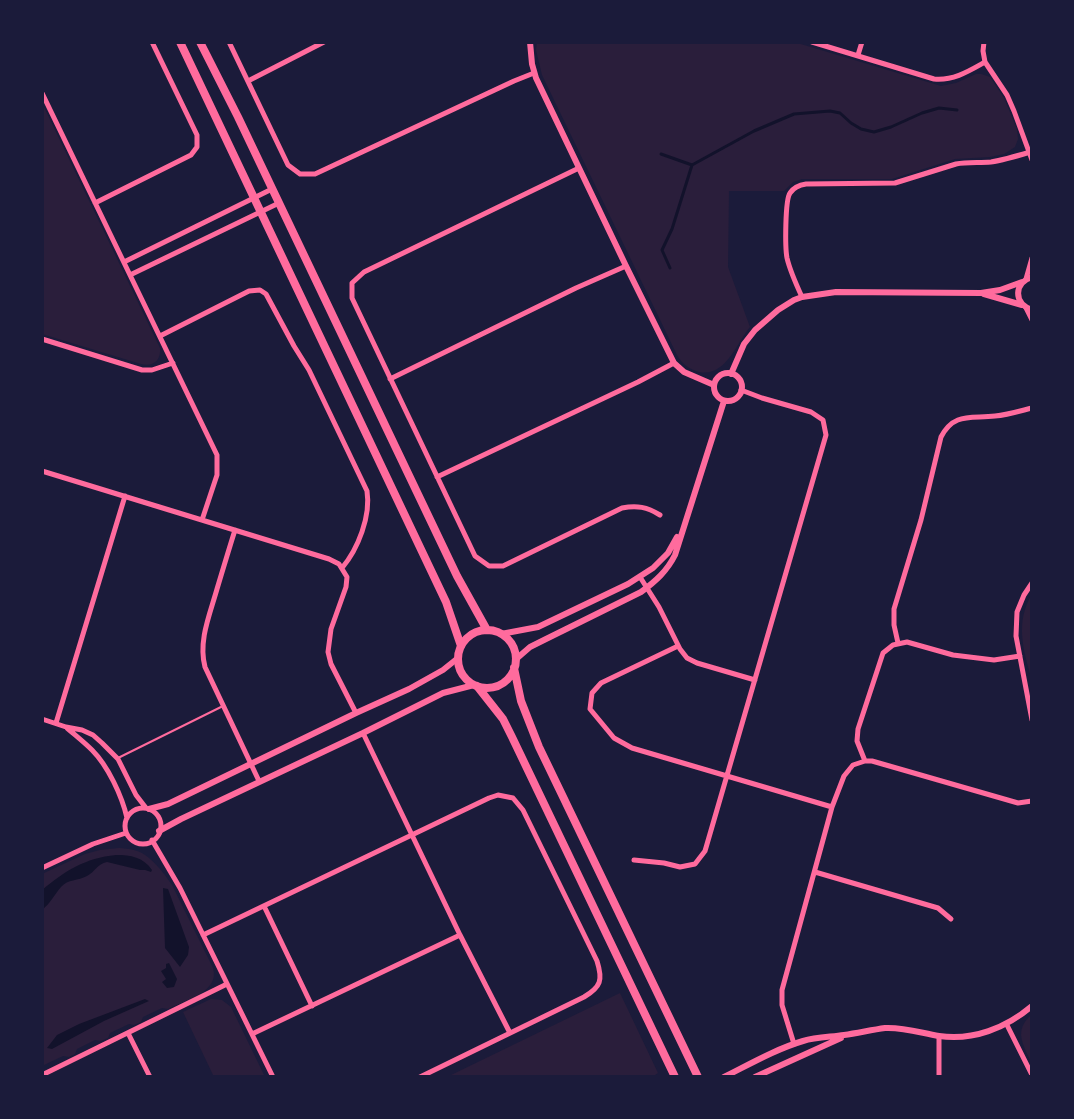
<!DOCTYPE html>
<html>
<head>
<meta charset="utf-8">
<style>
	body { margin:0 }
	#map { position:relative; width:1074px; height:1119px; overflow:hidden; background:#1b1b3a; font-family:Commissioner,sans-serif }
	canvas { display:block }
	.frame { position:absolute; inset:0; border:44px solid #1b1b3a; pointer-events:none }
</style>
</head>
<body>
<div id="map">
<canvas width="1074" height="1119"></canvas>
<div class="frame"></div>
</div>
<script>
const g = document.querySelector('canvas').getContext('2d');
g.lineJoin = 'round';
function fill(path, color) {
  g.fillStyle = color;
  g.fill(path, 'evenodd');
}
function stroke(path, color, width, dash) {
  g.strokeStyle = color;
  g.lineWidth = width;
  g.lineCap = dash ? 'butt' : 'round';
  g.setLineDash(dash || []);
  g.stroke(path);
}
fill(new Path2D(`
	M 537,42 L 794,42 L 941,86 L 956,83 L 976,74 L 981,74 L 990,77 L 1004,98 L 1017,129 L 1018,139 L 1015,147 L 1004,154 L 990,157 L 955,159 L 892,179 L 802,179 L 793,182 L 784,191 L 729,191 L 728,267 L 750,327 C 736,344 726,377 699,372 C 689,369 682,364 677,355 L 542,75 L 536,50 Z
	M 42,103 L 160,348 C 161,360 154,367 141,364 L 42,334 Z
	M 1032,594 L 1032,680 C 1023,650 1015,622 1032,594 Z
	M 119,848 C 124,848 129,849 134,850 C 150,854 163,872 172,885 L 213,968 C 220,992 185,1000 168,1009 L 162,1008 L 143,1017 L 141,1022 L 134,1025 L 129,1024 L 110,1033 L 108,1038 L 101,1041 L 95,1040 L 77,1049 L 75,1054 L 69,1057 L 63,1056 L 44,1065 L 42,1069 L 42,874 L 85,854 L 100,850 Z
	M 620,993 L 658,1073 L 655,1075 L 656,1077 L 447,1077 Z
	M 211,999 L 222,1000 L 231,1007 L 265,1077 L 214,1077 L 183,1012 Z
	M 1032,1014 L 1032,1064 C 1023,1044 1013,1031 1032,1014 Z`), '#2a1e3b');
fill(new Path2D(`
	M 116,855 C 131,855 143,857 152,870 L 151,872 L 145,870 L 140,870 L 107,862 C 97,864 95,872 87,876 C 78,881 68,879 61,887 C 54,895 50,904 42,910 L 42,890 C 65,871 85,858 116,855 Z
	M 163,888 L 168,889 L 189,947 L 188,955 L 180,967 L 165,948 Z
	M 169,963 L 177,979 L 174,987 L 167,988 L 162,982 L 166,979 L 161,971 L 166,968 L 166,964 Z
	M 145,999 L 149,1001 L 104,1021 L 52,1049 L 47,1048 L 57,1035 L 79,1024 Z`), '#12122b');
stroke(new Path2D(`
	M 661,154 L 692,165
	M 670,268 L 662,250 L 672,229 L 692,165 L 754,131 L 794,114 L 830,111 L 840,113 L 851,123 L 861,129 L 874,132 L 891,127 L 922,113 L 939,108 L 957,110`), '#12122b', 3);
stroke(new Path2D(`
	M 118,758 L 223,706`), '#ff6b9d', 2);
stroke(new Path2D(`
	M 229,42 L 288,165 L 300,174 L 315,174 L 514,81 L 534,73
	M 812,42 L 934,79 C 953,81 969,71 985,62
	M 984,42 L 983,51 L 985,62 L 1007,95 L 1014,111 L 1032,160
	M 858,55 L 862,42
	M 248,81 L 324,42
	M 42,93 L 217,455 L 217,475 L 202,520
	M 579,168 L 364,272 L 352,283 L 352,298 L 475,556 L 489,566 L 503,566 L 622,508 C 637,505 647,507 660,515
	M 95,203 L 191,155 L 197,147 L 197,135 L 152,42
	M 124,262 L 272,189
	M 130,275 L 279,203
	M 1026,279 L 1032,258
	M 802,297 C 796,284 790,271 787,258 C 785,248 785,200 790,193 C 794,187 799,185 806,184 L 895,183 L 956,164 C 967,162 979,163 991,162 C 1004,160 1017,156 1030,152
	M 1026,308 L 1032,320
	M 160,336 L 249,291 L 260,290 L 266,294 L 294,346 L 309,370 L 367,491 C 371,516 358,549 342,568
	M 42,339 L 142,370 L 152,370 L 173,363
	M 390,379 L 576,288 L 626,266
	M 42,471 L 329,559 L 339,564 L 347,577 L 346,587 L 331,629 L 328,652 L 331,664 L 356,713
	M 437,477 L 638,382 L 674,363
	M 235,530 C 229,549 223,569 217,589 C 210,614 198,641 205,667 L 259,781
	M 640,577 L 659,607 L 680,649 L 687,658 L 697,663 L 755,680
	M 1032,583 L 1024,595 L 1017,612 L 1016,636 L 1032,720
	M 898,643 L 894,625 L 894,609 L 921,520 L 941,437 C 954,412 971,419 995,416 C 1007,415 1020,411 1032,408
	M 678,646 L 601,683 L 592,693 L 590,709 L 614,738 L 632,748 L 832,807
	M 42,719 L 66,727 L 82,730 L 93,735 L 102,743 L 118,759 L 136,795 L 146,808
	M 56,723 L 125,496
	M 67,728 C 75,735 84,742 92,750 C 108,766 122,796 127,818
	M 363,733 L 460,935 L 510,1033
	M 865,761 L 857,741 L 858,729 L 883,653 L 893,645 L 907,642 L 953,655 L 994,660 L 1020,656
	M125 826a18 18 0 1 1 36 0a18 18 0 1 1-36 0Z
	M 152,840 L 180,888 L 273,1077
	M 634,860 L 664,863 L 680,867 L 695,864 L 705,851 L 826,435 L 823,420 L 811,412 L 762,398 L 741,390
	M 42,868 L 93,844 L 126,833
	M 815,872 L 938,908 L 951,919
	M 264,906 L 312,1006
	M 203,935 L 489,798 L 498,795 L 513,798 L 523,810 L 597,961 C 603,980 601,987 584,997 L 420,1077
	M 1007,1025 L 1032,1075
	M 128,1033 L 150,1077
	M 252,1034 L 460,935
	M 794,1044 L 782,1005 L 782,990 L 832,807 L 844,776 L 853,765 L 865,761 L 872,761 L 1018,803 L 1032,801
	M 42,1075 L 227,984
	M 939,1077 L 939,1036`), '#ff6b9d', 5);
stroke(new Path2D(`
	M 530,42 L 532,64 L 536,78 L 626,266 L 674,363 L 684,372 L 714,385
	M 1032,277 C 1014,283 1013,303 1032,310
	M 984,294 L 1022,305
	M714 387a14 14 0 1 1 28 0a14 14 0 1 1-28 0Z
	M 731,374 L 744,344 L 755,330 L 778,310 L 794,300 L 802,297 L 836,292 L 981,293 L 1000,290 L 1022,282
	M 501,634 L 538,627 L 628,584 L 653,568 L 668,553 L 677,537
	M 515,660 L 530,647 L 544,640 L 641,592 C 656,581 667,571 675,555 L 724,401
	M 149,809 L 168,804 L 356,713 L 409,689 L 443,670 L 458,658
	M 159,831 L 181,819 L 363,733 L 443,693 L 474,685
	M 724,1077 C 750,1064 776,1049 803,1041 C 816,1037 831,1037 844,1035 C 858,1033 871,1030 885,1028 C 904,1027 921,1033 939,1036 C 973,1041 1006,1028 1032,1006
	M 755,1077 L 841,1038`), '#ff6b9d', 6);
stroke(new Path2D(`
	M 180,42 L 446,602 L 461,646
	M 200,42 L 238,117 L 457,576 L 487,630
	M458 659a29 29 0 1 1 58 0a29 29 0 1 1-58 0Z
	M 514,668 L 521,701 L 539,747 L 698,1077
	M 477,686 L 503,719 L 512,737 L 675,1077`), '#ff6b9d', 8);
</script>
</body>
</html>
